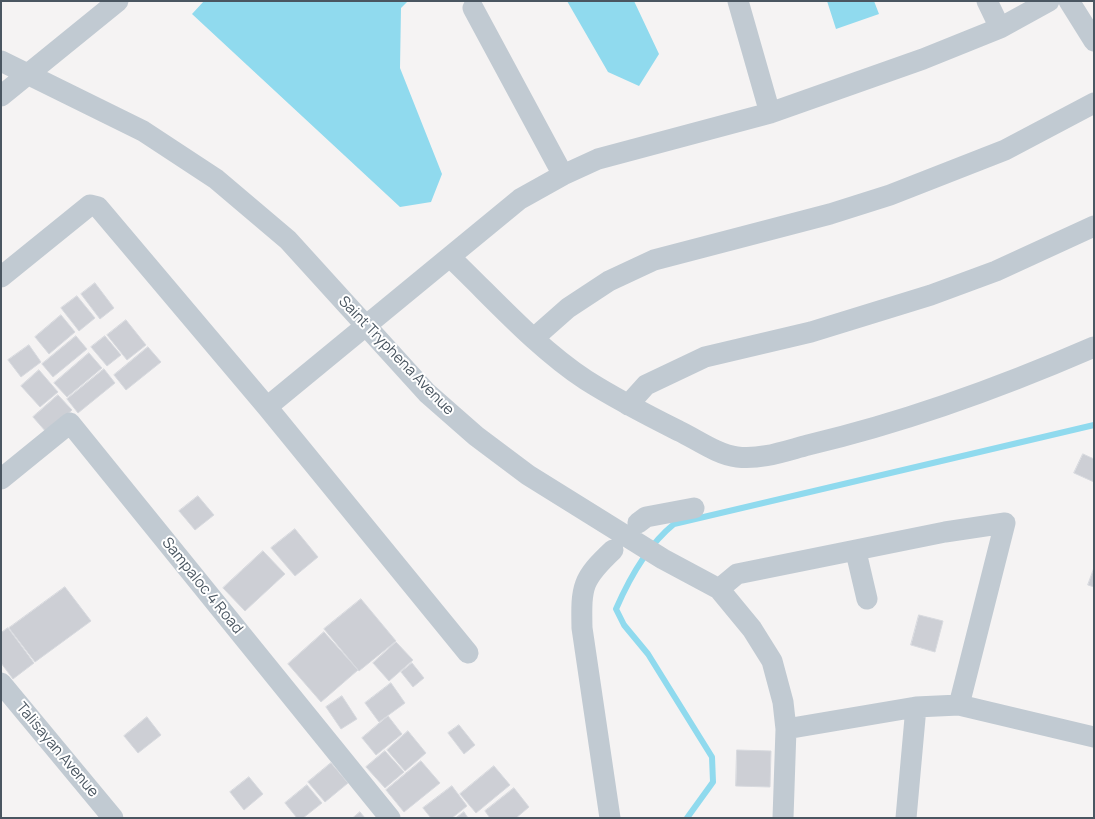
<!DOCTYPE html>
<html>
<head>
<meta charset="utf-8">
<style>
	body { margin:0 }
	#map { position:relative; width:1095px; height:819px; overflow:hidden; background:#f5f3f3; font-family:Manrope,sans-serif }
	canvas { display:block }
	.frame { position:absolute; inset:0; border:2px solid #4a5661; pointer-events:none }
</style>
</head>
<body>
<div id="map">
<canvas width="1095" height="819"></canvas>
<div class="frame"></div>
</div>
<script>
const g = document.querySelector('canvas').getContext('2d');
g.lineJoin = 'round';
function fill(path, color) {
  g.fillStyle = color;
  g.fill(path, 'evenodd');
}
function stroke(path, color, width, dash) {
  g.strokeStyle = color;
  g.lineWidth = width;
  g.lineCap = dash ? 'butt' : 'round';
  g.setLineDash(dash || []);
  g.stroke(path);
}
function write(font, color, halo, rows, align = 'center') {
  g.font = font + ' Manrope,sans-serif';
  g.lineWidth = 4;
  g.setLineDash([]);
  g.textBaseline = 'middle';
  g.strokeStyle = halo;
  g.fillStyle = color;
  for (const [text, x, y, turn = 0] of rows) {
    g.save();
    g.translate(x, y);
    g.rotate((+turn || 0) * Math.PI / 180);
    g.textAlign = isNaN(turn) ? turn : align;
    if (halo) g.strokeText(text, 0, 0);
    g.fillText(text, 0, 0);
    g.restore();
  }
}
fill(new Path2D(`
	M 204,1 L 408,1 L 401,8 L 400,68 L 442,174 L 431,202 L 400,207 L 192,14 Z
	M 567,1 L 634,1 L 659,54 L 639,86 L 608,72 Z
	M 827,1 L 874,1 L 879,14 L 836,29 Z`), '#90daee');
stroke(new Path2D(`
	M 687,818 L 713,782 L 712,757 L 648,654 L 624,625 L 616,609 C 629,579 648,545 674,524 L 1094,425`), '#90daee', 6);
const building = new Path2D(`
	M 95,283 L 114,308 L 100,319 L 81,294 Z
	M 77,296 L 95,318 L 79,331 L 61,308 Z
	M 61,315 L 75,332 L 49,354 L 35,337 Z
	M 126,320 L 146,345 L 127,360 L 107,335 Z
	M 76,336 L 87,349 L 53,377 L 42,364 Z
	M 105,336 L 121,355 L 107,366 L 91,347 Z
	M 29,345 L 41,362 L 21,377 L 8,360 Z
	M 148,347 L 161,362 L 126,390 L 114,375 Z
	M 89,353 L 102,368 L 67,397 L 54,383 Z
	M 104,369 L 115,383 L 78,413 L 67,399 Z
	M 39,370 L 58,392 L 40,407 L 21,386 Z
	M 58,395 L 72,410 L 47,433 L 33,417 Z
	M 1083,454 L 1094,459 L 1094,482 L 1074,473 Z
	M 198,496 L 214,515 L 195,530 L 179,511 Z
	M 295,529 L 318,557 L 295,576 L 271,548 Z
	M 263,551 L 285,574 L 245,611 L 223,588 Z
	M 1094,568 L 1094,587 L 1088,585 Z
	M 65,587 L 91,621 L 35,662 L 9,628 Z
	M 361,599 L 396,641 L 359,671 L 324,629 Z
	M 919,615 L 943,621 L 935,652 L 911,645 Z
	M 8,628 L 34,663 L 13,679 L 1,663 L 1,633 Z
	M 324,632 L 358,670 L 321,702 L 288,664 Z
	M 396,642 L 413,660 L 389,681 L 373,663 Z
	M 412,663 L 424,678 L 413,687 L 401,672 Z
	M 391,683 L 405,703 L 379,722 L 365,703 Z
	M 342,696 L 357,719 L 341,729 L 326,707 Z
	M 388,716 L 402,734 L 376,755 L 362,738 Z
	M 147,717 L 161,735 L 138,753 L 124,736 Z
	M 459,725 L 475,745 L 464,754 L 448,733 Z
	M 408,731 L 426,753 L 405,771 L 387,750 Z
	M 737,750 L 771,751 L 770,787 L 736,786 Z
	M 385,751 L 404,772 L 385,788 L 366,767 Z
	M 421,761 L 440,783 L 404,812 L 386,790 Z
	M 331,763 L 348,783 L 325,802 L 308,782 Z
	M 494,766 L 510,785 L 476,813 L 460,794 Z
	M 249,777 L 263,794 L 244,810 L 230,792 Z
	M 307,785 L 322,803 L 303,818 L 297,818 L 285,803 Z
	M 452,786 L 467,806 L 452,818 L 431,818 L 423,808 Z
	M 514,788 L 529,807 L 516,818 L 490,818 L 485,811 Z
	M 360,812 L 365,818 L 353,818 Z
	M 464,812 L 468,818 L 456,818 Z`);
fill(building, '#cdcfd5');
stroke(building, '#d7d9de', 1);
stroke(new Path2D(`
	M 738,1 L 770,113
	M 987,1 L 1000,28
	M 1069,1 L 1094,41
	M 473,8 L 563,175
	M 1,61 L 143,131 L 216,179 L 288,240 L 427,393 L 476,436 L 528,475 L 663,559 L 719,589 L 752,629 L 772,661 L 783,702 L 786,729 L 783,818
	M 1,96 L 118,1
	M 451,258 C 494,299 536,347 586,380 C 616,399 647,415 679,431 C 696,439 718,455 737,457 C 761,460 785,451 808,445 C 906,422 1002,387 1094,347
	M 1,277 L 90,205 L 98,207 L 267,407 L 468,653
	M 534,338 L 568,308 L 609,281 L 654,260 L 830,214 L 890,195 L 1005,150 L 1094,103
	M 628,405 L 646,385 L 705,357 L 811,332 L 931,295 L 996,271 L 1094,226
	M 267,407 L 520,199 L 563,175 L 598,159 L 770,113 L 923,59 L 1000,28 L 1049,1
	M 1,479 L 70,423 L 390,818
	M 638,523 L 646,517 L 694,508
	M 856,552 L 867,599
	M 719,589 L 737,574 L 945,532 L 1005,523 L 959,705
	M 1,683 L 113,818
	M 786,729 L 916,707 L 959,705 L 1094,737
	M 610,818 L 582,628 C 581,586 582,579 613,550
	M 906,818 L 916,707`), '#c1cad2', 21);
write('15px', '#4a5661', '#fff', [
	["Saint Tryphena Avenue",396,356,46],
	["Sampaloc 4 Road",202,586,51],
	["Talisayan Avenue",57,750,50]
]);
</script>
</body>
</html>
